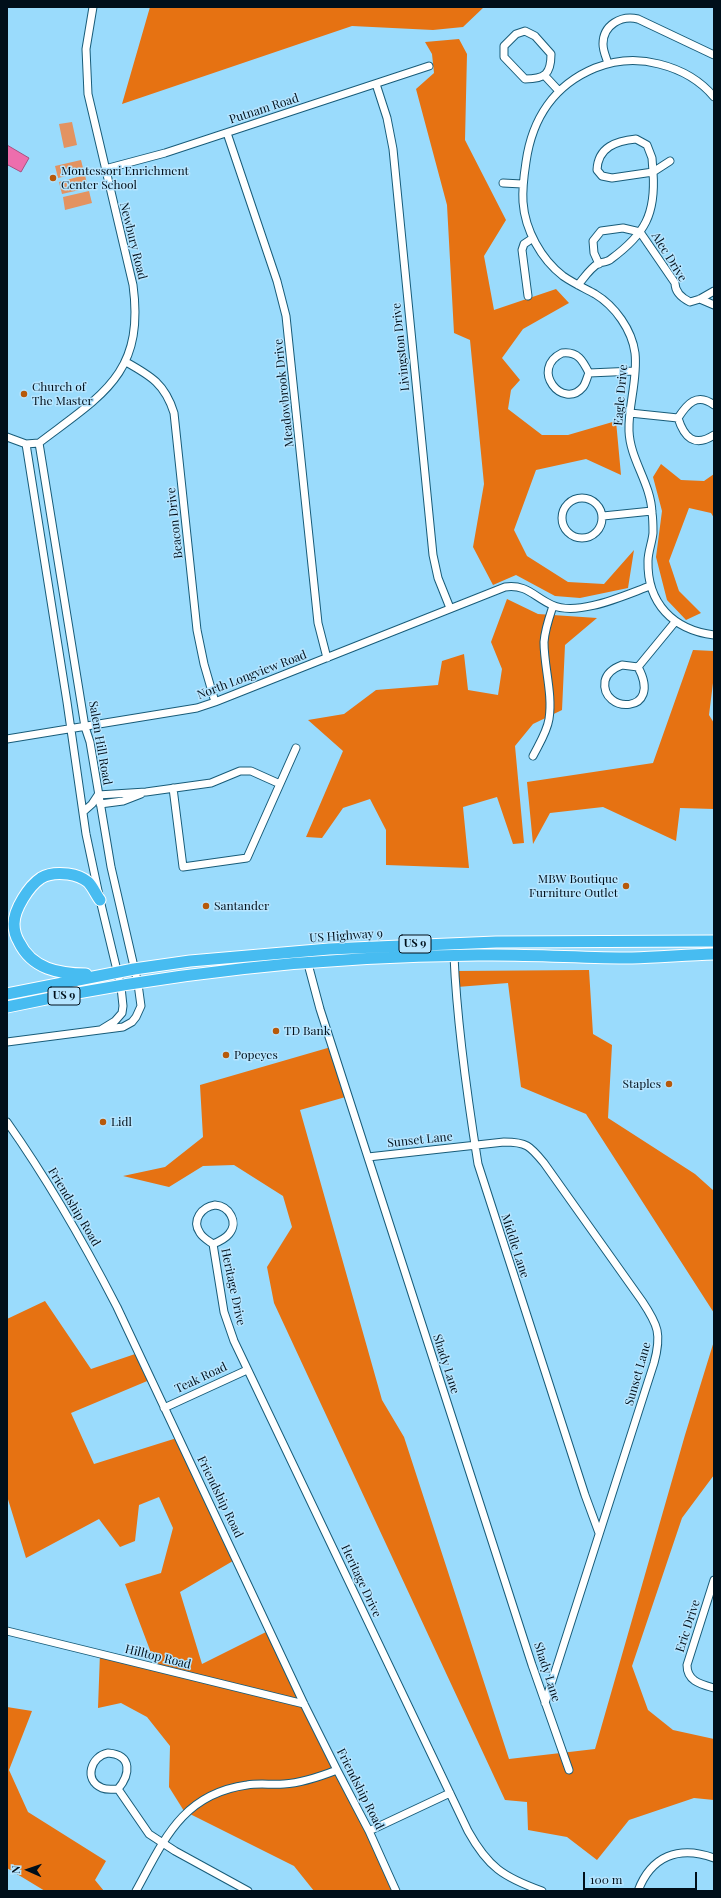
<!DOCTYPE html>
<html>
<head>
<meta charset="utf-8">
<style>
	body { margin:0 }
	#map { position:relative; width:721px; height:1898px; overflow:hidden; background:#9adbfc; font-family:"Playfair Display",serif }
	canvas { display:block }
	.frame { position:absolute; inset:0; border:8px solid #000f1a; pointer-events:none }
	.north { position:absolute; left:8px; top:1850px; width:40px; height:40px; -webkit-text-stroke:3px #b6e5ff; paint-order:stroke; rotate:272deg; font-size:11px; font-weight:700; line-height:16px; text-align:center; color:#000f1a }
	.north::after { content:''; display:block; margin:auto; width:14px; height:18px; background:#000f1a; clip-path:polygon(50% 0,100% 100%,50% 72%,0 100%) }
	.scale { position:absolute; left:583px; top:1872px; width:114px; height:18px; box-sizing:border-box; border:2px solid #000f1a; border-top:0; padding-left:5px; font-size:12px; line-height:14px; white-space:nowrap; color:#000f1a; -webkit-text-stroke:3px #b6e5ff; paint-order:stroke }
</style>
</head>
<body>
<div id="map">
<canvas width="721" height="1898"></canvas>
<div class="frame"></div>
<div class="north">N</div>
<div class="scale">100 m</div>
</div>
<script>
const g = document.querySelector('canvas').getContext('2d');
g.lineJoin = 'round';
function fill(path, color) {
  g.fillStyle = color;
  g.fill(path, 'evenodd');
}
function stroke(path, color, width, dash) {
  g.strokeStyle = color;
  g.lineWidth = width;
  g.lineCap = dash ? 'butt' : 'round';
  g.setLineDash(dash || []);
  g.stroke(path);
}
function write(font, color, halo, rows, align = 'center') {
  g.font = font + ' "Playfair Display",serif';
  g.lineWidth = 3;
  g.setLineDash([]);
  g.textBaseline = 'middle';
  g.strokeStyle = halo;
  g.fillStyle = color;
  for (const [text, x, y, turn = 0] of rows) {
    g.save();
    g.translate(x, y);
    g.rotate((+turn || 0) * Math.PI / 180);
    g.textAlign = isNaN(turn) ? turn : align;
    if (halo) g.strokeText(text, 0, 0);
    g.fillText(text, 0, 0);
    g.restore();
  }
}
fill(new Path2D(`
	M 72,122 L 77,145 L 64,148 L 59,124 Z
	M 81,160 L 84,172 L 58,178 L 55,166 Z
	M 85,175 L 88,188 L 62,194 L 59,182 Z
	M 89,191 L 92,203 L 65,210 L 63,197 Z`), '#e39361');
fill(new Path2D(`
	M 150,7 L 484,7 L 463,27 L 433,30 L 352,26 L 122,104 Z
	M 459,39 L 467,54 L 465,140 L 506,220 L 484,256 L 494,310 L 556,289 L 569,303 L 523,329 L 502,358 L 520,380 L 511,390 L 508,409 L 542,435 L 568,435 L 616,421 L 621,475 L 586,459 L 536,470 L 514,530 L 527,556 L 568,582 L 604,584 L 634,550 L 628,588 L 580,598 L 555,596 L 516,575 L 493,585 L 473,547 L 484,484 L 470,340 L 454,333 L 447,205 L 416,89 L 434,73 L 432,54 L 425,42 Z
	M 661,464 L 681,480 L 704,481 L 714,474 L 714,518 L 711,513 L 689,508 L 669,561 L 679,591 L 701,613 L 686,620 L 667,600 L 656,557 L 662,511 L 653,477 Z
	M 507,599 L 538,614 L 597,618 L 565,645 L 562,710 L 533,724 L 515,746 L 524,843 L 513,844 L 497,797 L 463,807 L 469,868 L 386,865 L 386,830 L 370,799 L 343,808 L 322,838 L 306,837 L 343,751 L 308,720 L 344,714 L 376,690 L 438,685 L 442,661 L 464,654 L 468,690 L 498,695 L 502,669 L 491,642 Z
	M 693,650 L 714,651 L 714,675 L 709,715 L 714,723 L 714,809 L 680,808 L 676,841 L 603,807 L 550,813 L 533,844 L 527,782 L 653,763 Z
	M 589,970 L 593,1034 L 612,1045 L 608,1118 L 695,1174 L 714,1191 L 714,1313 L 586,1114 L 521,1087 L 508,983 L 457,987 L 455,971 Z
	M 331,1047 L 349,1096 L 300,1110 L 382,1400 L 404,1437 L 509,1759 L 595,1749 L 685,1435 L 714,1341 L 714,1475 L 682,1518 L 632,1666 L 648,1710 L 673,1730 L 714,1739 L 714,1800 L 694,1798 L 629,1820 L 597,1860 L 567,1837 L 528,1830 L 527,1802 L 505,1800 L 274,1303 L 267,1267 L 292,1227 L 283,1196 L 234,1165 L 203,1166 L 169,1187 L 123,1176 L 165,1167 L 203,1137 L 200,1085 Z
	M 45,1301 L 91,1369 L 141,1352 L 152,1379 L 71,1413 L 94,1464 L 180,1437 L 238,1558 L 180,1592 L 202,1664 L 272,1629 L 399,1891 L 314,1891 L 294,1866 L 184,1811 L 169,1787 L 170,1746 L 147,1717 L 121,1703 L 98,1708 L 100,1653 L 156,1666 L 125,1584 L 161,1573 L 173,1528 L 159,1497 L 139,1505 L 135,1541 L 120,1547 L 99,1519 L 26,1558 L 7,1496 L 7,1319 Z
	M 7,1707 L 32,1711 L 9,1770 L 28,1812 L 106,1861 L 95,1880 L 104,1891 L 45,1891 L 7,1868 Z`), '#e67212');
const water = new Path2D(`
	M 7,145 L 29,158 L 21,172 L 8,165 L 7,167 Z`);
fill(water, '#ed6ead');
stroke(water, '#a65281', 1);
const minor = new Path2D(`
	M 525,31 L 535,36 L 551,54 C 551,74 545,79 525,79 L 504,57 L 504,46 L 516,34 Z
	M 608,63 C 606,57 603,51 603,44 C 603,25 621,15 638,19 L 714,55
	M 545,76 L 559,91
	M 376,84 L 387,118 L 393,149 L 433,555 L 438,578 L 450,608
	M 714,97 C 700,80 679,69 659,64 C 637,58 615,60 595,68 C 554,85 532,119 526,162 C 524,175 522,188 523,202 C 525,230 541,259 563,276 C 573,283 584,288 595,294 C 615,306 632,330 635,353 C 638,380 628,405 629,431 C 630,460 651,483 652,513 C 653,519 653,526 653,533 C 652,543 648,552 648,561 C 647,603 673,630 714,635
	M 227,133 L 277,281 L 286,316 L 318,623 L 327,658
	M 636,139 L 647,145 L 652,158 L 653,172 L 612,178 L 602,176 L 597,170 C 598,147 616,141 636,139 Z
	M 105,169 L 165,153 L 429,66
	M 503,183 L 522,184
	M 599,264 L 594,253 L 593,241 L 601,231 L 623,228 L 640,232 L 675,283 C 675,292 682,298 690,302 L 700,299 L 714,291
	M 578,285 C 584,278 590,268 599,263 C 603,262 608,262 611,259 C 645,234 656,214 653,172 L 670,161
	M 528,296 L 522,250 L 524,244 L 533,238
	M 700,299 L 714,305
	M 562,353 C 578,351 583,361 589,373 C 587,377 586,383 583,387 C 563,411 529,369 562,353 Z
	M 126,362 C 151,376 165,384 174,413 L 197,630 L 204,664 L 215,702
	M 589,373 L 635,371
	M 714,405 C 697,392 687,404 678,418 C 684,437 694,448 714,435
	M 630,413 L 678,418
	M 7,437 L 26,444 L 39,443
	M 39,443 C 102,395 145,374 133,285 L 88,94 L 86,49 L 93,7
	M 26,444 L 67,702 L 86,834 L 100,900 L 121,987 L 123,1006 L 122,1013 L 115,1021 L 102,1029
	M562 518a20 20 0 1 1 40 0a20 20 0 1 1-40 0Z
	M 603,516 L 652,511
	M 622,665 L 638,667 C 664,715 600,714 605,681 C 607,672 614,668 622,665 Z
	M 638,667 L 675,622
	M 7,739 L 197,708 L 215,702 L 505,587 C 527,584 534,597 552,605 C 578,617 625,595 650,586
	M 533,756 C 539,744 547,732 549,719 C 553,694 544,667 544,642 C 545,629 549,618 553,606
	M 173,788 L 183,867 L 247,858 L 296,748
	M 100,804 L 123,801 L 141,794
	M 83,812 L 92,804 L 98,795 L 146,792 L 211,783 L 240,771 L 251,771 L 280,784
	M 454,956 C 457,1025 467,1095 478,1164 L 585,1495 L 599,1533
	M 308,964 L 320,1009 L 532,1665 L 569,1770
	M 7,1042 L 123,1027 L 132,1022 L 136,1017 L 141,1006 L 138,984 L 111,867 L 90,742 L 85,727 L 39,443
	M 7,1122 C 48,1180 84,1243 117,1307 L 304,1704 L 337,1770 L 369,1831 L 396,1891
	M 368,1157 L 504,1142 C 527,1142 530,1146 544,1163 L 642,1301 C 658,1325 662,1334 654,1363 L 545,1703
	M 215,1205 C 229,1206 239,1222 229,1234 C 225,1239 218,1242 213,1244 C 209,1241 203,1238 200,1233 C 191,1220 202,1207 215,1205 Z
	M 213,1244 L 224,1312 L 234,1341 L 468,1831 C 488,1867 503,1877 542,1891
	M 164,1408 L 247,1370
	M 714,1580 L 687,1665 C 687,1681 700,1684 714,1688
	M 7,1631 L 304,1704
	M 108,1753 C 133,1755 130,1775 118,1789 C 112,1789 107,1790 102,1788 C 83,1780 91,1756 108,1753 Z
	M 118,1789 L 149,1834 L 175,1851 L 248,1891
	M 369,1831 L 450,1793
	M 136,1891 C 164,1840 182,1794 247,1785 C 259,1783 272,1785 284,1784 C 302,1783 319,1777 337,1770
	M 638,1891 C 651,1856 679,1845 714,1858`);
const highway = new Path2D(`
	M 86,974 C 59,974 32,969 19,942 C 16,937 14,931 14,924 C 14,909 29,886 41,878 C 49,873 60,873 68,874 C 75,875 82,877 88,882 C 93,887 96,895 100,900
	M 7,994 L 134,969 L 190,961 L 329,949 L 496,942 L 714,941
	M 7,1007 C 160,974 322,956 478,955 C 530,954 581,958 632,958 C 659,957 687,955 714,954`);
stroke(minor, '#185c79', 9);
stroke(highway, '#fff', 13);
stroke(minor, '#fff', 7);
stroke(highway, '#47bcf1', 11);
for (const [x, y, r, color] of [
	[53,178,4,"#b75909"],
	[24,394,4,"#b75909"],
	[626,886,4,"#b75909"],
	[206,906,4,"#b75909"],
	[276,1031,4,"#b75909"],
	[226,1055,4,"#b75909"],
	[669,1084,4,"#b75909"],
	[103,1122,4,"#b75909"]
]) {
  const dot = new Path2D();
  dot.arc(x, y, r, 0, 2 * Math.PI);
  g.fillStyle = color;
  g.fill(dot);
  stroke(dot, '#b6e5ff', 1.5);
}
for (const [x, y, w] of [
	[415,944,32],
	[64,996,32]
]) {
  const box = new Path2D();
  box.roundRect(x - w / 2, y - 9, w, 18, 3);
  g.fillStyle = '#b6e5ff';
  g.fill(box);
  stroke(box, '#000f1a', 1);
}
write('bold 11px', '#000f1a', null, [
	["US 9",415,944],
	["US 9",64,996]
]);
write('12px', '#000f1a', '#b6e5ff', [
	["Putnam Road",264,109,-18],
	["Newbury Road",133,241,76],
	["Alec Drive",669,257,58],
	["Livingston Drive",401,347,-96],
	["Meadowbrook Drive",284,393,-96],
	["Eagle Drive",621,395,-85],
	["Beacon Drive",175,523,-96],
	["North Longview Road",252,675,-21],
	["Salem Hill Road",100,743,80],
	["US Highway 9",346,936,-4],
	["Sunset Lane",420,1140,-6],
	["Friendship Road",74,1207,59],
	["Middle Lane",515,1246,72],
	["Heritage Drive",233,1287,78],
	["Shady Lane",446,1364,72],
	["Sunset Lane",638,1374,-74],
	["Teak Road",201,1378,-25],
	["Friendship Road",220,1497,64],
	["Heritage Drive",361,1581,65],
	["Eric Drive",688,1626,-72],
	["Hilltop Road",158,1657,14],
	["Shady Lane",547,1672,72],
	["Friendship Road",360,1789,63]
]);
write('12px', '#000f1a', '#b6e5ff', [
	["Montessori Enrichment",61,171],
	["Center School",61,185],
	["Church of",32,387],
	["The Master",32,401],
	["MBW Boutique",618,879,"right"],
	["Furniture Outlet",618,893,"right"],
	["Santander",214,906],
	["TD Bank",284,1031],
	["Popeyes",234,1055],
	["Staples",661,1084,"right"],
	["Lidl",111,1122]
], 'left');
</script>
</body>
</html>
